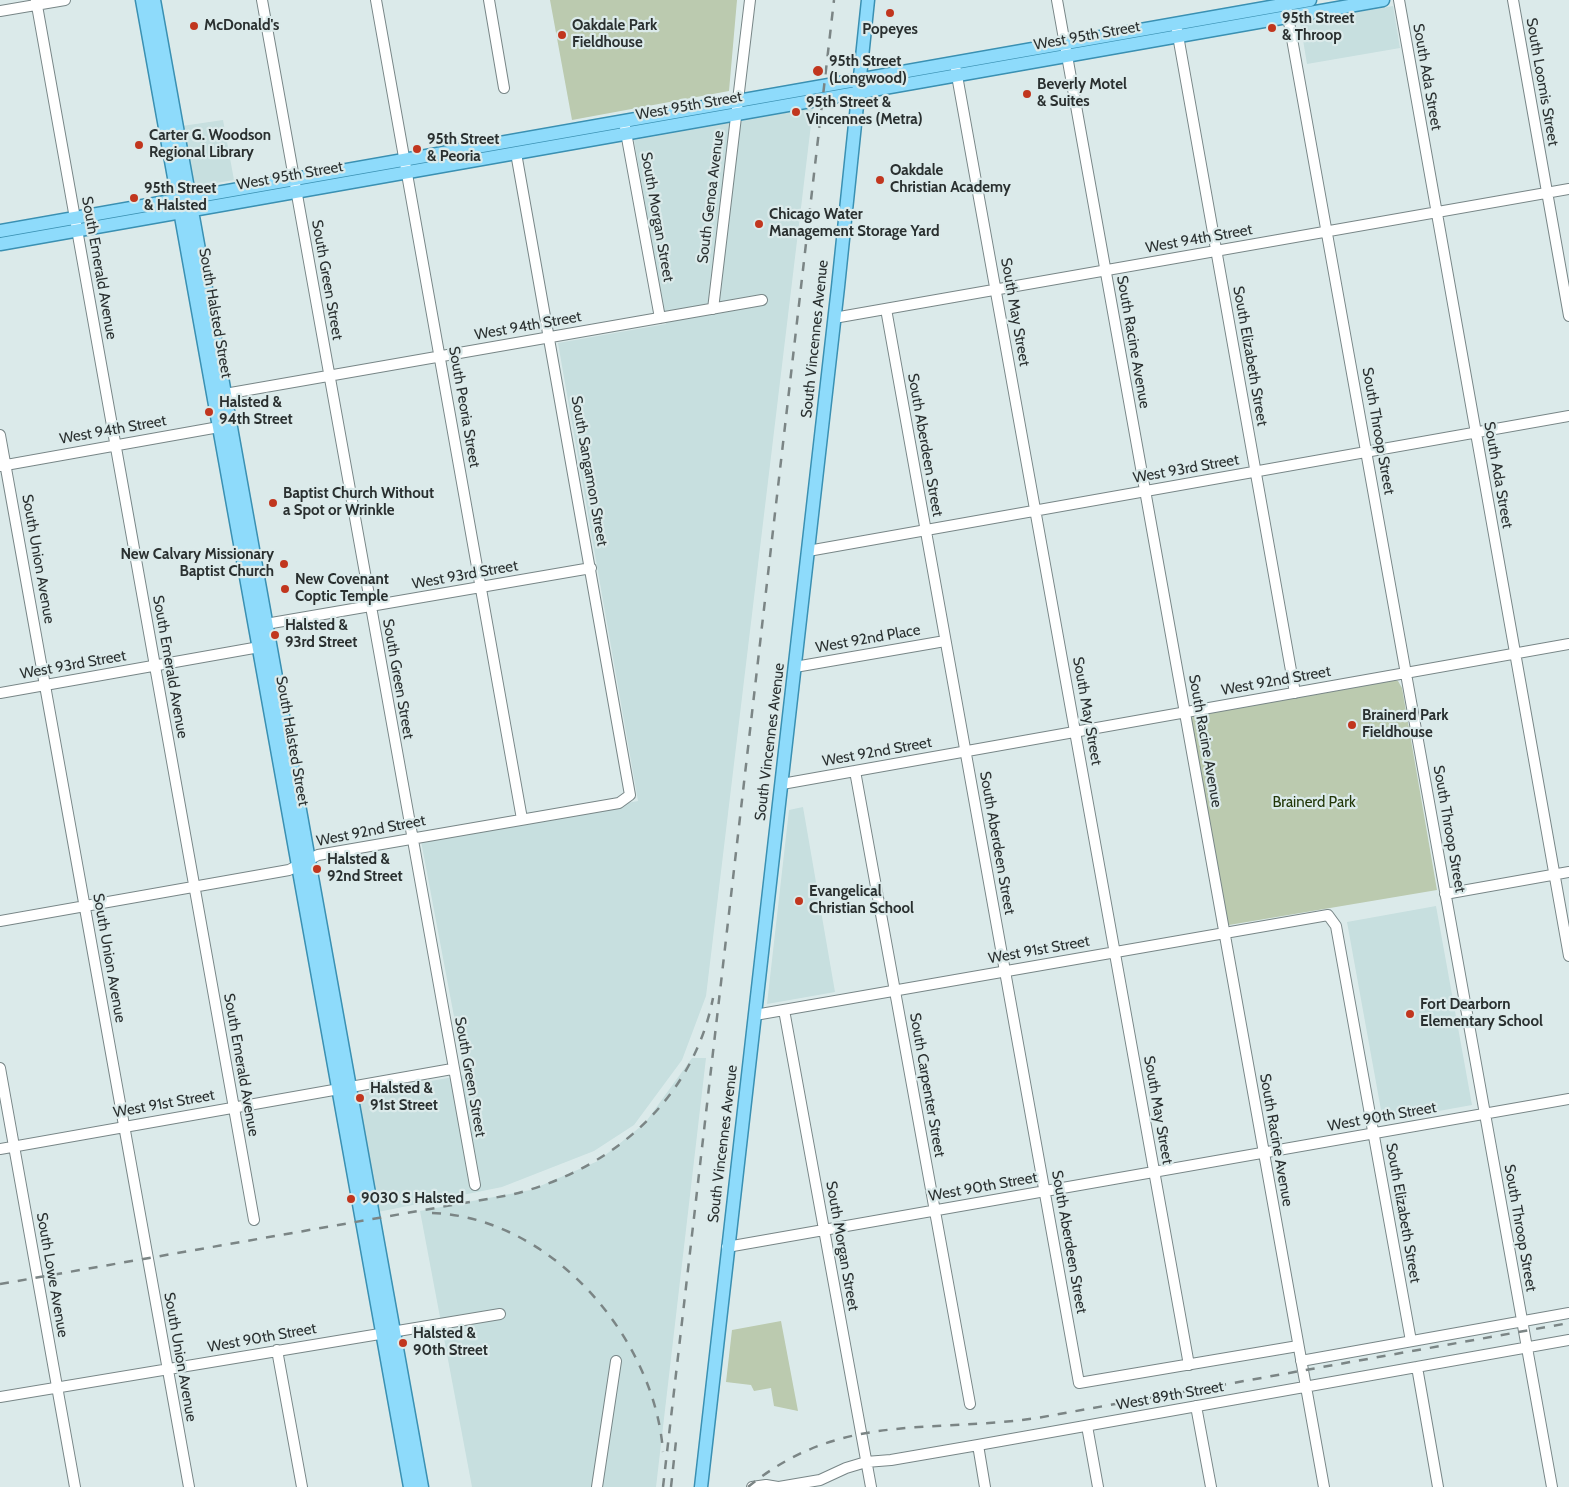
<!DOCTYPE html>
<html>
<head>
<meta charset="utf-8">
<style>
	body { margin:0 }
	canvas { display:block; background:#dbeaea }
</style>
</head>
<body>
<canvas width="1569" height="1487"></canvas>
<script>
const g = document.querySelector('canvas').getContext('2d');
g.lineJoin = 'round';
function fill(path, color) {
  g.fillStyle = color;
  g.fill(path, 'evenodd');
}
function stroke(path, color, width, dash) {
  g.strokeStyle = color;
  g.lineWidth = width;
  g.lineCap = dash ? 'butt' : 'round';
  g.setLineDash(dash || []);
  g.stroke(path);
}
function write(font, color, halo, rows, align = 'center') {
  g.font = font + ' Cabin,sans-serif';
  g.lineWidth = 4.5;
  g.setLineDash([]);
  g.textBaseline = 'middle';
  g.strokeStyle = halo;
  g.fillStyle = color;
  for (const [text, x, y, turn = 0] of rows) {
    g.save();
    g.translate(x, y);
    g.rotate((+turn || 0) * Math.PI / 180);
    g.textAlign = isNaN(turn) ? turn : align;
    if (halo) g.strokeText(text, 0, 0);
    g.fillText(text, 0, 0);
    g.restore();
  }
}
fill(new Path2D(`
	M 1393,6 L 1400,48 L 1307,64 L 1300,22 Z
	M 813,108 L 706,996 L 682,1060 L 634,1125 L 594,1151 L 502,1187 L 378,1212 L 357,1094 L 465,1075 L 421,841 L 638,801 L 558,343 L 666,324 L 634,140 Z
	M 223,120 L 234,180 L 193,187 L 182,126 Z
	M 803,807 L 835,992 L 767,1004 L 789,810 Z
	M 1436,906 L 1472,1105 L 1383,1121 L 1347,922 Z
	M 692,1058 L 706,1058 L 656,1487 L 472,1487 L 420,1211 L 531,1190 L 598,1161 L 645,1123 Z`), '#c7dfdf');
fill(new Path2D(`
	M 550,0 L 737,0 L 729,91 L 572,120 Z
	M 1394,680 L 1398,681 L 1402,688 L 1437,890 L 1229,925 L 1227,923 L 1191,720 L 1193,716 Z
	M 781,1321 L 798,1411 L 774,1406 L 771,1388 L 754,1391 L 751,1385 L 726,1382 L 732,1330 Z`), '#bbcaaf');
const minor = new Path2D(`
	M 36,0 L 254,1220
	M 262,0 L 475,1185
	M 376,0 L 522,819
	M 489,0 L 504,88
	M 1057,0 L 1324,1487
	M 1399,0 L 1569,956
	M 1513,0 L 1569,316
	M 0,11 L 65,0
	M 1287,11 L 1552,1487
	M 1177,30 L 1295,693
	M 956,70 L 1189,1365
	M 625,127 L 660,318
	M 713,309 L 750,0
	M 886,309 L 1079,1383 L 1298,1346
	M 834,318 L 1569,189
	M 220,399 L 225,394 L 762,300
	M 0,435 L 189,1487
	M 0,466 L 219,427 L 225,428
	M 808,551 L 1569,416
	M 260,625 L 591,568
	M 795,667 L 945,641
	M 0,693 L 265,646
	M 855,771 L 970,1404
	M 782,784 L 1569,644
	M 1445,894 L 1569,872
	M 0,921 L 289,870 L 318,855 L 619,803 L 630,795 L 516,153
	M 784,1010 L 871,1487
	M 755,1015 L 1328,915 L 1336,926 L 1411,1341
	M 0,1068 L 75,1487
	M 0,1149 L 452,1069
	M 727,1247 L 1569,1099
	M 277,1350 L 302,1487
	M 1301,1361 L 1569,1313
	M 1417,1367 L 1438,1487
	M 0,1397 L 500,1314
	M 1196,1406 L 1211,1487
	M 1087,1426 L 1098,1487
	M 978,1445 L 985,1487
	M 597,1487 L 616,1361
	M 752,1487 L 766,1485 L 778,1487
	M 779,1487 L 820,1480 L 846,1468 L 866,1462 L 891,1460 L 978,1445 L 1569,1340`);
const major = new Path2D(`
	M 142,0 L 410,1487
	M 154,0 L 422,1487
	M 0,231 L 1310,0
	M 0,244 L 1383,0
	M 701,1487 L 838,287 L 868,0`);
stroke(minor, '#788687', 12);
stroke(major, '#3a90b2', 15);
stroke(minor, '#fff', 10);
stroke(major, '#8edbfb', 12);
stroke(new Path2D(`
	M 432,1213 C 551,1217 655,1338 663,1452
	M 0,1284 L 510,1195 C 609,1172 693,1101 713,998
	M 663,1487 L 834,0
	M 671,1487 L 676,1441
	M 748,1487 C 841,1411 928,1434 1037,1418 L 1569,1323`), '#7b8585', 2.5, [9, 9]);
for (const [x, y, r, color] of [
	[890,13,5,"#c1361e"],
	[194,26,5,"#c1361e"],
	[1272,28,5,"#c1361e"],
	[562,35,5,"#c1361e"],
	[818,71,6,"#c1361e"],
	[1027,94,5,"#c1361e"],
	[796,112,5,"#c1361e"],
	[139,145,5,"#c1361e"],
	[417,149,5,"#c1361e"],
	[880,180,5,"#c1361e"],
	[134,198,5,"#c1361e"],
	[759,224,5,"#c1361e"],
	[209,412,5,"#c1361e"],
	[273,503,5,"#c1361e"],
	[284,564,5,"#c1361e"],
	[285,589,5,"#c1361e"],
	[275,635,5,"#c1361e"],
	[1352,725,5,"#c1361e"],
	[317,869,5,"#c1361e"],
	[799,901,5,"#c1361e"],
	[1410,1014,5,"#c1361e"],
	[360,1098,5,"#c1361e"],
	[351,1199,5,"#c1361e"],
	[403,1343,5,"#c1361e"]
]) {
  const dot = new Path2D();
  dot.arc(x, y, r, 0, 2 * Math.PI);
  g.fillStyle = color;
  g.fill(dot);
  stroke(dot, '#dbeaea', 2);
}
write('bold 15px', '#2a3030', '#dbeaea', [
	["95th Street",1282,19],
	["& Throop",1282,36],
	["McDonald's",204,26],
	["Oakdale Park",572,26],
	["Fieldhouse",572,43],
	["Popeyes",890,30,"center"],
	["95th Street",829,62],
	["(Longwood)",829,79],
	["Beverly Motel",1037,85],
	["& Suites",1037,102],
	["95th Street &",806,103],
	["Vincennes (Metra)",806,120],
	["Carter G. Woodson",149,136],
	["Regional Library",149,153],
	["95th Street",427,140],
	["& Peoria",427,157],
	["Oakdale",890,171],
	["Christian Academy",890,188],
	["95th Street",144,189],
	["& Halsted",144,206],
	["Chicago Water",769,215],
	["Management Storage Yard",769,232],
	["Halsted &",219,403],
	["94th Street",219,420],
	["Baptist Church Without",283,494],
	["a Spot or Wrinkle",283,511],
	["New Calvary Missionary",274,555,"right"],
	["Baptist Church",274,572,"right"],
	["New Covenant",295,580],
	["Coptic Temple",295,597],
	["Halsted &",285,626],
	["93rd Street",285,643],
	["Brainerd Park",1362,716],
	["Fieldhouse",1362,733],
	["Halsted &",327,860],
	["92nd Street",327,877],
	["Evangelical",809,892],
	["Christian School",809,909],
	["Fort Dearborn",1420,1005],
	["Elementary School",1420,1022],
	["Halsted &",370,1089],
	["91st Street",370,1106],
	["9030 S Halsted",361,1199],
	["Halsted &",413,1334],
	["90th Street",413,1351]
], 'left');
write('15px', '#2a3030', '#dbeaea', [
	["West 95th Street",1087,36,-10],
	["South Ada Street",1427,77,80],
	["South Loomis Street",1542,82,80],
	["West 95th Street",689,106,-10],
	["West 95th Street",290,176,-10],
	["South Genoa Avenue",711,197,-83],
	["South Morgan Street",657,217,80],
	["West 94th Street",1199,239,-10],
	["South Emerald Avenue",99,268,80],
	["South Green Street",327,280,80],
	["South May Street",1015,312,80],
	["South Halsted Street",215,313,80],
	["West 94th Street",528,326,-10],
	["South Vincennes Avenue",815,339,-84],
	["South Racine Avenue",1133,342,80],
	["South Elizabeth Street",1250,356,80],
	["South Peoria Street",464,407,80],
	["West 94th Street",113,430,-10],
	["South Throop Street",1378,431,80],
	["South Aberdeen Street",925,445,80],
	["West 93rd Street",1186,469,-10],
	["South Sangamon Street",589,471,80],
	["South Ada Street",1498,475,80],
	["South Union Avenue",38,559,80],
	["West 93rd Street",465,575,-10],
	["West 92nd Place",868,639,-10],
	["West 93rd Street",73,665,-10],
	["South Emerald Avenue",170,667,80],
	["South Green Street",398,679,80],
	["West 92nd Street",1276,681,-10],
	["South May Street",1087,711,80],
	["South Halsted Street",292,741,80],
	["South Racine Avenue",1205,741,80],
	["South Vincennes Avenue",770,742,-83],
	["West 92nd Street",877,752,-10],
	["South Throop Street",1449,829,80],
	["West 92nd Street",371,831,-11],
	["South Aberdeen Street",997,843,80],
	["West 91st Street",1039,950,-10],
	["South Union Avenue",109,958,80],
	["South Emerald Avenue",241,1065,80],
	["South Green Street",470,1077,80],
	["South Carpenter Street",927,1085,80],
	["West 91st Street",164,1104,-10],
	["South May Street",1158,1110,80],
	["West 90th Street",1382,1117,-10],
	["South Racine Avenue",1276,1140,80],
	["South Vincennes Avenue",723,1144,-83],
	["West 90th Street",983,1187,-10],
	["South Elizabeth Street",1403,1213,80],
	["South Throop Street",1520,1228,80],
	["South Aberdeen Street",1069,1242,80],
	["South Morgan Street",842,1246,80],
	["South Lowe Avenue",52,1275,80],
	["West 90th Street",262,1338,-10],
	["South Union Avenue",180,1357,80],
	["West 89th Street",1170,1396,-10]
]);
write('15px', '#213608', '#dbeaea', [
	["Brainerd Park",1314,803]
]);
</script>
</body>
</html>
